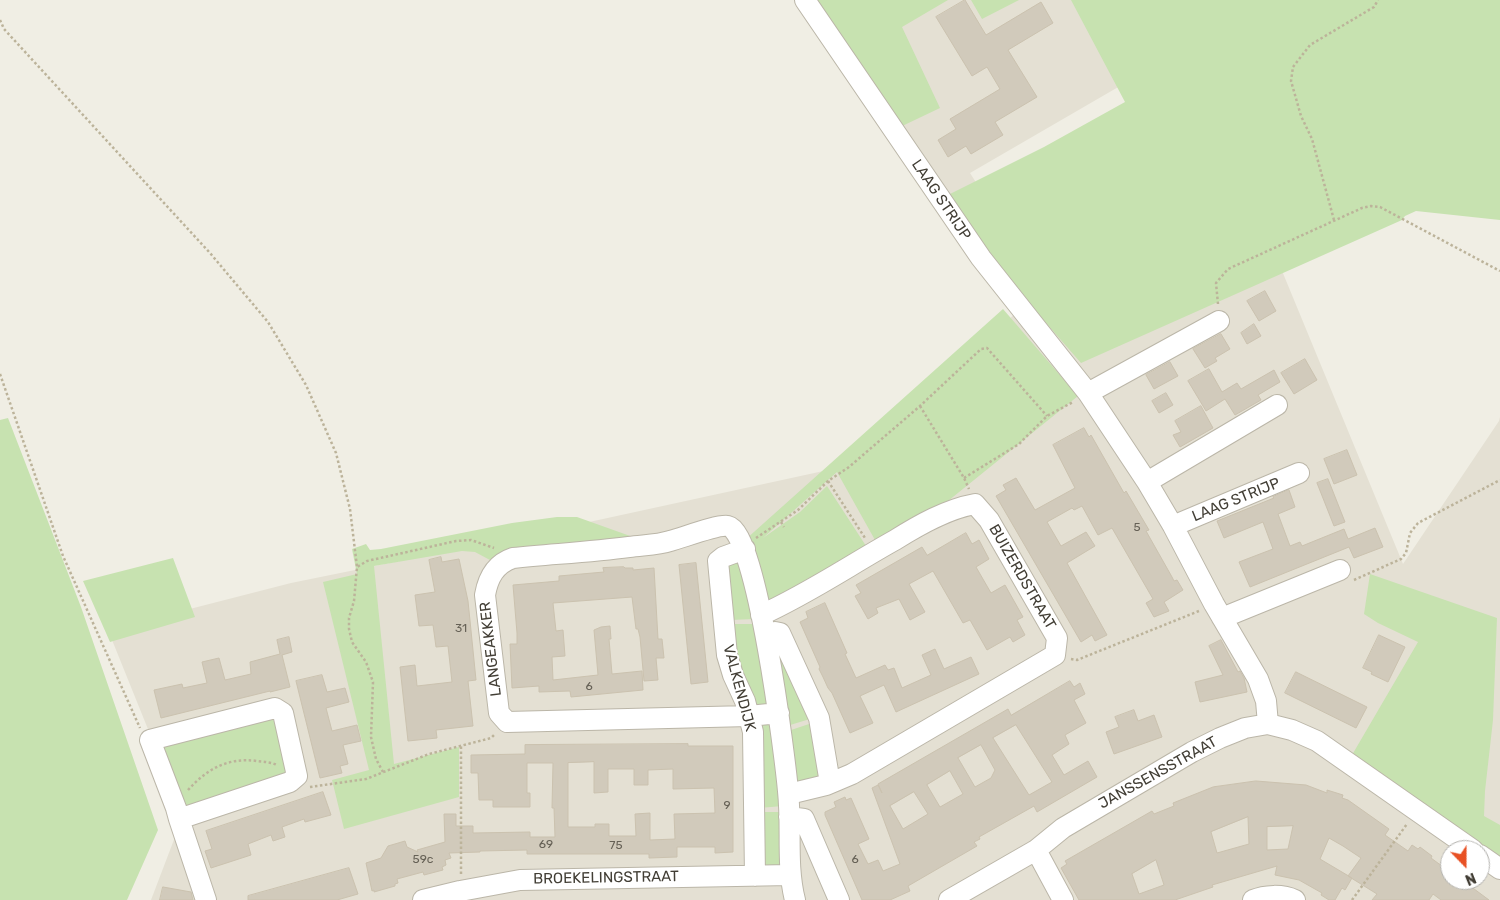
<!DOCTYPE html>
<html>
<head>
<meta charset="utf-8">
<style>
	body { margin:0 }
	#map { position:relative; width:1500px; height:900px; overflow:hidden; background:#f0eee4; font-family:Rubik,sans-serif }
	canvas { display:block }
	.north { position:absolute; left:1440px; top:840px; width:50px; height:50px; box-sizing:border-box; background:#fff; border:1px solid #b3b2ae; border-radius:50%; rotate:158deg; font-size:14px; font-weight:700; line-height:20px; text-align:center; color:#423e35 }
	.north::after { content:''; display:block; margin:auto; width:18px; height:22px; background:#e85124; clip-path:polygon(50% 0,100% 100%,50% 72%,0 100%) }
</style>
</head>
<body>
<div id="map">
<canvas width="1500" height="900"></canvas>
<div class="north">N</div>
</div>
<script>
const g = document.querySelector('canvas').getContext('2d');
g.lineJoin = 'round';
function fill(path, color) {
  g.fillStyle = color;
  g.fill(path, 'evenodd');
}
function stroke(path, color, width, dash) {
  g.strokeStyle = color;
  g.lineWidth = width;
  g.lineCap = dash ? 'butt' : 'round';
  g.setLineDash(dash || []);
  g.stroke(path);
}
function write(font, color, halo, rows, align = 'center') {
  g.font = font + ' Rubik,sans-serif';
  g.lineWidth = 4;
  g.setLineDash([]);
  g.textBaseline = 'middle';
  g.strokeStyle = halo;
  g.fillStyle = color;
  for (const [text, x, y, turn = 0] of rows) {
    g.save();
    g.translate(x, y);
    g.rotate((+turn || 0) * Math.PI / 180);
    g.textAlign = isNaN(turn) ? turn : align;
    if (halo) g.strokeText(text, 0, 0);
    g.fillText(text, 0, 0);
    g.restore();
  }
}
fill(new Path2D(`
	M 814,0 L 1083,0 L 1120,86 L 970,173 L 1081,347 L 1280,266 L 1403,564 L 1499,421 L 1500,417 L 1500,900 L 151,900 L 183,816 L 108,630 L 291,583 L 557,529 L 851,465 L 1019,310 ZM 1450,850 L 1480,850 L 1480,880 L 1450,880 Z`), '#e4e0d3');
fill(new Path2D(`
	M 812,0 L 948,0 L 902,27 L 940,108 L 898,128 Z
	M 971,0 L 1019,0 L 982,19 Z
	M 1071,0 L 1500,0 L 1500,220 L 1416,211 L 1405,216 L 1402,220 L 1081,363 L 984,252 L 944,197 L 1044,147 L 1125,102 Z
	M 1003,309 L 1078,396 L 948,501 L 938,505 L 875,540 L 837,472 L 763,538 L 800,512 L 827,486 L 868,549 L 768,601 L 745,540 Z
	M 8,418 L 81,607 L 158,830 L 127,900 L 0,900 L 0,420 Z
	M 557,517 L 577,517 L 633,537 L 508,551 L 490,560 L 475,552 L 462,551 L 374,566 L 394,764 L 459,747 L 459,797 L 344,829 L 332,780 L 369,770 L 323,582 L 357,574 L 352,549 L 366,544 L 370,550 L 381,549 L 512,523 Z
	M 738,557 L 755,619 L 730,620 L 725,562 Z
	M 173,558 L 195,617 L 110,642 L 83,581 Z
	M 1370,574 L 1497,618 L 1493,720 L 1485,791 L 1484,816 L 1500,825 L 1500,859 L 1352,755 L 1418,642 L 1378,623 L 1364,614 Z
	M 729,624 L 756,624 L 769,686 L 767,707 L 752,710 L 733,662 Z
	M 775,638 L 813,718 L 787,726 Z
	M 271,719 L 276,722 L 287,773 L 195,810 L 181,807 L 163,747 L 168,742 Z
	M 758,721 L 771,723 L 783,806 L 759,808 Z
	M 815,722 L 823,778 L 800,782 L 795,779 L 788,731 Z
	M 759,812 L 782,812 L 782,867 L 759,867 Z`), '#c7e2b0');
const building = new Path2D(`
	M 965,0 L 986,35 L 1041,2 L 1053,23 L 1008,50 L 1037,97 L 995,122 L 1003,135 L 971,154 L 966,146 L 948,157 L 938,140 L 956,129 L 950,119 L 1000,89 L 987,67 L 972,76 L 936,17 Z
	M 1265,291 L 1276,311 L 1259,321 L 1247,301 Z
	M 1254,324 L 1261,336 L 1247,344 L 1241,333 Z
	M 1221,334 L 1230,349 L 1215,358 L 1217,361 L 1205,368 L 1193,349 Z
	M 1305,359 L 1317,380 L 1294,394 L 1281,373 Z
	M 1170,362 L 1178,376 L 1154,389 L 1146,375 Z
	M 1209,369 L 1222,392 L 1237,383 L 1241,389 L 1274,370 L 1280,382 L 1258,395 L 1261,400 L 1235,415 L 1225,399 L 1206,411 L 1188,381 Z
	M 1166,393 L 1173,405 L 1159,413 L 1152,401 Z
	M 1201,406 L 1213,428 L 1180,447 L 1173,435 L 1181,432 L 1175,421 Z
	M 1084,428 L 1089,437 L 1091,435 L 1124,493 L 1126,491 L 1149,530 L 1146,531 L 1172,577 L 1174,581 L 1177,580 L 1183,590 L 1164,602 L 1169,611 L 1154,617 L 1146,603 L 1153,599 L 1112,528 L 1098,535 L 1082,506 L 1074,510 L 1072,508 L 1047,522 L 1061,546 L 1086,532 L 1095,546 L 1067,563 L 1107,635 L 1095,641 L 1092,635 L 1081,642 L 996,496 L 1006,490 L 1003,485 L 1016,478 L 1035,510 L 1075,488 L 1053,445 Z
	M 1347,450 L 1357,475 L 1334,484 L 1324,459 Z
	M 1328,479 L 1345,522 L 1334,526 L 1317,483 Z
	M 1289,490 L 1295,507 L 1278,514 L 1290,546 L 1300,542 L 1302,546 L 1344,529 L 1348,539 L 1375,528 L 1383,547 L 1354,558 L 1349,547 L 1250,587 L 1239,562 L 1273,549 L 1263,522 L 1224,538 L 1217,521 L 1274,498 L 1273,497 Z
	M 966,533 L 972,544 L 979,540 L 989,559 L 976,567 L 991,593 L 1005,585 L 1023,617 L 1017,620 L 1025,635 L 1013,642 L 1010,637 L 987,650 L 970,620 L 963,623 L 933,571 L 909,584 L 925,612 L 910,620 L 899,599 L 876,608 L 878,613 L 868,619 L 855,596 L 861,593 L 856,585 L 922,547 L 927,555 Z
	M 441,557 L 442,562 L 459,559 L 468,601 L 476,680 L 468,681 L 473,726 L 436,730 L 437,738 L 408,741 L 400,667 L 415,665 L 417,686 L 452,682 L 448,646 L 436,647 L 433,625 L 419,626 L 415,595 L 435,592 L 429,560 Z
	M 696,563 L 708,682 L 691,684 L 679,565 Z
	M 624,567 L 625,568 L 633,568 L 633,570 L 654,568 L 658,639 L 662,639 L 664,658 L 656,658 L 658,680 L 644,681 L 640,637 L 638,629 L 636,629 L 632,597 L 553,603 L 556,631 L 563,630 L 565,656 L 552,657 L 553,680 L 598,675 L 594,630 L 601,627 L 610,626 L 611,639 L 609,639 L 612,674 L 642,671 L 643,690 L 571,697 L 570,691 L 539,692 L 539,686 L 512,688 L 510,644 L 517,644 L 517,633 L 513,585 L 559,581 L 559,576 L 604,572 L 603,568 Z
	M 825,603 L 847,653 L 845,654 L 856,678 L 885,665 L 888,670 L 894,668 L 902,688 L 931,675 L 922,655 L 935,649 L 944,669 L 971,657 L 979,674 L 896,712 L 884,685 L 860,696 L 873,723 L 850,733 L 832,693 L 828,688 L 823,677 L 819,669 L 820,667 L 800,622 L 808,618 L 806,612 Z
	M 1379,635 L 1405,647 L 1388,682 L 1371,674 L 1372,672 L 1363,668 Z
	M 289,637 L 292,652 L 282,655 L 290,687 L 270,692 L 270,691 L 161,718 L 154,690 L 182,684 L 183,688 L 207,683 L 202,662 L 219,658 L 225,680 L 251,674 L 250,662 L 280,654 L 277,640 Z
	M 1221,640 L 1238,672 L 1240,671 L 1244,678 L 1247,692 L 1200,702 L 1195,682 L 1223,675 L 1209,646 Z
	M 1296,672 L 1367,707 L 1356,728 L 1285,693 Z
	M 322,675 L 327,692 L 345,688 L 349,702 L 326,708 L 332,731 L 357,725 L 361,741 L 343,745 L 348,764 L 340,766 L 342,773 L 320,778 L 296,681 Z
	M 1070,681 L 1074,687 L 1080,683 L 1085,694 L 1074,700 L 1086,723 L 1065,735 L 1069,744 L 1052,755 L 1064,775 L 1088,761 L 1097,777 L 1037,812 L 1034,806 L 979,837 L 980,839 L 974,842 L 977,846 L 908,886 L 910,891 L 890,900 L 862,900 L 825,815 L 825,812 L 836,807 L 834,802 L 845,797 L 846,800 L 851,798 L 869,839 L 858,844 L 868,864 L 878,860 L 883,871 L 900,864 L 872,788 L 878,785 L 882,793 L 878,784 L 1008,709 L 1011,715 ZM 1016,725 L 1052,782 L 1029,795 L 993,738 ZM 981,745 L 995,770 L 991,778 L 975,787 L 958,758 ZM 950,771 L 963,794 L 940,807 L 927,785 ZM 914,792 L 928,814 L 903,829 L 890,806 Z
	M 1134,710 L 1138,721 L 1154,715 L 1162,737 L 1114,754 L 1106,732 L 1119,727 L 1115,717 Z
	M 688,744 L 688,746 L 733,746 L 733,852 L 715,853 L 715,847 L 677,847 L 677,857 L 649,858 L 649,854 L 527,854 L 527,850 L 480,851 L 480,852 L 449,853 L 451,858 L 445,860 L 446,865 L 442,867 L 443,870 L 424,875 L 423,872 L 397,879 L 398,883 L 395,884 L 395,886 L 374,892 L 374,890 L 372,891 L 366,863 L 381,858 L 388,846 L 405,841 L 407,847 L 418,852 L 417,850 L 445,842 L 444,814 L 456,814 L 456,826 L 473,826 L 473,833 L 530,832 L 530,837 L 555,837 L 554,808 L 552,808 L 553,763 L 527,763 L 527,793 L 530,793 L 530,807 L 493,807 L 493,800 L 479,800 L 478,773 L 471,773 L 471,755 L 525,754 L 525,745 ZM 594,762 L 594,793 L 608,792 L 608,769 L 634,769 L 634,785 L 648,785 L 648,770 L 673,769 L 673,789 L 714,788 L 715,813 L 674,814 L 675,839 L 650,840 L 650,813 L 635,814 L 636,836 L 609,836 L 609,824 L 595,824 L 595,827 L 568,827 L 568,763 Z
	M 1256,781 L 1306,785 L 1327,793 L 1327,790 L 1343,795 L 1342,798 L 1348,800 L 1389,829 L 1385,835 L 1408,851 L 1412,845 L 1418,849 L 1420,847 L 1432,856 L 1431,858 L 1450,872 L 1450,880 L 1462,880 L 1489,900 L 1441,900 L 1433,894 L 1429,900 L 1372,900 L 1377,894 L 1348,876 L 1361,858 L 1343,846 L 1329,838 L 1320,859 L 1352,878 L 1345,890 L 1342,888 L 1335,900 L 1329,900 L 1321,895 L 1322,893 L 1299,880 L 1275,875 L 1277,866 L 1212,885 L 1213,887 L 1175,900 L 1079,900 L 1061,868 L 1067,864 L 1065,861 L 1152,811 L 1154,814 L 1174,806 L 1173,803 L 1213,787 ZM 1248,817 L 1249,844 L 1217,853 L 1211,832 ZM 1293,826 L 1288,849 L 1267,850 L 1267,827 ZM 1156,860 L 1164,885 L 1139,894 L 1132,874 Z
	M 323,792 L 331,815 L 305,822 L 304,819 L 282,827 L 285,837 L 273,841 L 271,835 L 248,844 L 251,855 L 211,868 L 205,851 L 212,849 L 206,831 Z
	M 349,868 L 358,894 L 337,900 L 248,900 L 248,896 Z
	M 163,887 L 191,892 L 193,900 L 160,900 Z`);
fill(building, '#d1cabb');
stroke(building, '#cbc2af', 1);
const minor = new Path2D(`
	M 805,0 L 981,258 L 1088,393 L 1147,482 L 1173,526 L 1214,604 L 1258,679 L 1266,701 L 1268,724
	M 1088,393 L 1219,321
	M 1147,482 L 1277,405
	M 1173,526 L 1299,473
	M 745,549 L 723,557 L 718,561 L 727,655 L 733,675 L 745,701 L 753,732 L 755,876
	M 761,615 C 808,594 850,565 895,540 C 919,525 947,509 975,504 L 989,520 L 1057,638 L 1055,655 L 852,774 L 826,785 L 789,794
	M 1222,618 L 1340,570
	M 766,635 L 775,632 L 780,633 L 819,718 L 830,783
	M 779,713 L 749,716 L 507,722 L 499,713 L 485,595 C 488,578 495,564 513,558 C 552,554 591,552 629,547 C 643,545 658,545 670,541 C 682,538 718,524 728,526 C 757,532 785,757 788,791 C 792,828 786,864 795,900
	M 789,817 L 804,819 L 839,900
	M 179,819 L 290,782 L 297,776 L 283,713 L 275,708 L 150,740 L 176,808 L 179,819 L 206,900
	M 1036,850 L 1063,900
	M 1480,855 L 1500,869
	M 423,900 L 460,891 L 520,880 L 790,875
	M 949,900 L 1036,850 L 1063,828 L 1192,752 L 1220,738 L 1245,728 L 1268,724 L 1292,730 L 1317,741 L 1473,850
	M 1253,900 C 1265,895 1282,894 1295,900`);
stroke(minor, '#bbb6a8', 22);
stroke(new Path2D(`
	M 0,20 L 4,29 L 210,253 L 268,322 L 306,385 L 336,453 L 350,509 L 357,567
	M 1334,220 L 1312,139 L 1301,116 L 1291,81 L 1293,67 L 1310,45 L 1374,7 L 1378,0
	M 1218,304 L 1216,283 L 1228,269 L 1362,208 L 1371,206 L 1380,207 L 1500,271
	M 0,374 L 63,556 L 140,728
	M 920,406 L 964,478 L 969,489
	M 964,478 L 1019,444 L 1047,416 L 1073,402
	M 828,481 L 865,538
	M 781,522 L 784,527
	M 756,538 L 798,510 L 828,481 L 849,467 L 920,406 L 981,349 L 987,348 L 1047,416
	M 1354,580 L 1401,559 L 1406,553 L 1410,533 L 1418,523 L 1500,480
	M 1071,659 L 1077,660 L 1199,611
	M 383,772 L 376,759 L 371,737 L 373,682 L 366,662 L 352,642 L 349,629 L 349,618 L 354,601 L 357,567 L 367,561 L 456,541 L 471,540 L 494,548
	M 310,787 L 366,779 L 429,754 L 491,738 L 495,734
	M 188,790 C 207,769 228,757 257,761 C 264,762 271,762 277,765
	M 461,874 L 461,746
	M 1352,900 L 1407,824`), '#bcb39a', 2.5, [2.5, 2.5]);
stroke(minor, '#fff', 20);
write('12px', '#666156', null, [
	["5",1137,528],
	["31",461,629],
	["6",589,687],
	["9",727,806],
	["69",546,845],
	["75",616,846],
	["59c",423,860],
	["6",855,860]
]);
write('15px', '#423e35', '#fff', [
	["LAAG STRIJP",941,200,56],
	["LAAG STRIJP",1236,500,-22],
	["BUIZERDSTRAAT",1022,577,60],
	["LANGEAKKER",491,649,-97],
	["VALKENDIJK",739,688,75],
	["JANSSENSSTRAAT",1158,773,-29],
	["BROEKELINGSTRAAT",606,878,-1]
]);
</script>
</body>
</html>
